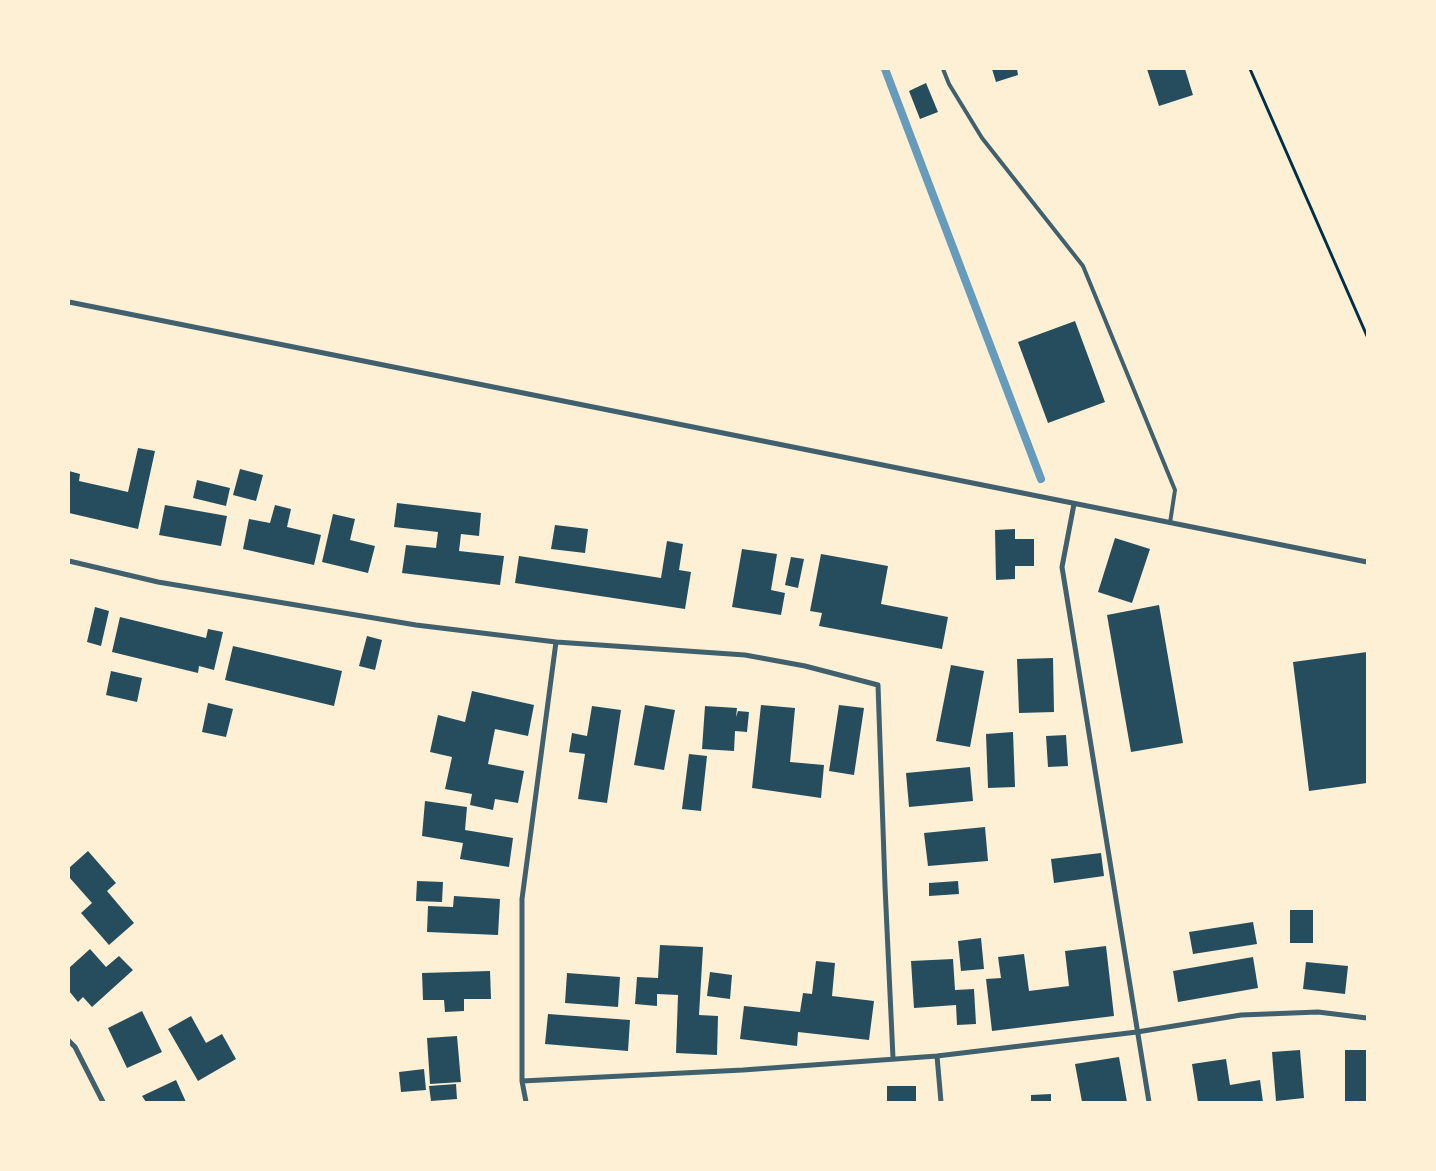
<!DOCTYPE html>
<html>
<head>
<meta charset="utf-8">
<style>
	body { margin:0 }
	#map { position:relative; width:1436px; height:1171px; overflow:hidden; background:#fdf0d5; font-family:Roboto,sans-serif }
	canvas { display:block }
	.frame { position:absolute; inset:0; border:70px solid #fdf0d5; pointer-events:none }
</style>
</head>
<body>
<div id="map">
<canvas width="1436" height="1171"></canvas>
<div class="frame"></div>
</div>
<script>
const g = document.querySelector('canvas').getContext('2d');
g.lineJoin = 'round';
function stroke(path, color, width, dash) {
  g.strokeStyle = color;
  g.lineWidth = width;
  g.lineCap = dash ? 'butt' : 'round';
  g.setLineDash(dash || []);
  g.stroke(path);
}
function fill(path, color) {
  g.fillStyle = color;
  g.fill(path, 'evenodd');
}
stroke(new Path2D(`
	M 885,69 L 1041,479`), '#669bbc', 8);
fill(new Path2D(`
	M 992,69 L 1017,69 L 1018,75 L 996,82 Z
	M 1147,69 L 1185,69 L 1193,95 L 1159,106 Z
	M 926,83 L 938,112 L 920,119 L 909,91 Z
	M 1075,321 L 1105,402 L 1048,423 L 1018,342 Z
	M 138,448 L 155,451 L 138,529 L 69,513 L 69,471 L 80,474 L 79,481 L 128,492 Z
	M 240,469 L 263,475 L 256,501 L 233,495 Z
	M 197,480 L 230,488 L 226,506 L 193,498 Z
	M 397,503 L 481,513 L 479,536 L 461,534 L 459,551 L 504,556 L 500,585 L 402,573 L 406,545 L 436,548 L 438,532 L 394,527 Z
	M 165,505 L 227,516 L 221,546 L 159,535 Z
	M 275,505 L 291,509 L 287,527 L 321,535 L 314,565 L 243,549 L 249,519 L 270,523 Z
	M 333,514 L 355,519 L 350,540 L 375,546 L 368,573 L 322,562 Z
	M 555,525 L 588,529 L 585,553 L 551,549 Z
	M 1015,529 L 1015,539 L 1034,539 L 1034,566 L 1015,566 L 1015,579 L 996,580 L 995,530 Z
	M 1115,538 L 1150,549 L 1132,603 L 1098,592 Z
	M 667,541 L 683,544 L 679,570 L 691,572 L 685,609 L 515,583 L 519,556 L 661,578 Z
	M 742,549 L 777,554 L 771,590 L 785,593 L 781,615 L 732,607 Z
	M 821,554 L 888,566 L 881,604 L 948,617 L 942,649 L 819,626 L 822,613 L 810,611 Z
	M 791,557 L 804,559 L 798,588 L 785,585 Z
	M 1159,605 L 1183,743 L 1131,752 L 1107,615 Z
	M 95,607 L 109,611 L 101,646 L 87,642 Z
	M 120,617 L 206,638 L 208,629 L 223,632 L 214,670 L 199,666 L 198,673 L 112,652 Z
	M 367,636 L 382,640 L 375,670 L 359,666 Z
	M 233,646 L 342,671 L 334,706 L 225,680 Z
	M 1367,652 L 1367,783 L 1309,791 L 1293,662 Z
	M 1053,658 L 1054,712 L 1019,713 L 1017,659 Z
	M 951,665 L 984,671 L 970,747 L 936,741 Z
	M 111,671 L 142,678 L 137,702 L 106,695 Z
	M 472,691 L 534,705 L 528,736 L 495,729 L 488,764 L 524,771 L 518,803 L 495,799 L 493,810 L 470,805 L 472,794 L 445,789 L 452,757 L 430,752 L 438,715 L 465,722 Z
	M 208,703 L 233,709 L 226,737 L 202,732 Z
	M 645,705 L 675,710 L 664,770 L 634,765 Z
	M 761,705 L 795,708 L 790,762 L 824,765 L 821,798 L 752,788 Z
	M 839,705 L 864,708 L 854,775 L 829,771 Z
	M 592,706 L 621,710 L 607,803 L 578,799 L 585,754 L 569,752 L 572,733 L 587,736 Z
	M 705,706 L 737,708 L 736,717 L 738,711 L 749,712 L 747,732 L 735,731 L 734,751 L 702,749 Z
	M 1013,732 L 1015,787 L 988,788 L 986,734 Z
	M 1066,735 L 1068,766 L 1048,767 L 1046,736 Z
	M 689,754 L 707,756 L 701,811 L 682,809 Z
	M 970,767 L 973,801 L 909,807 L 906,773 Z
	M 425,801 L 467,807 L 465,830 L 513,838 L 509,867 L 460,859 L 463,843 L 422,836 Z
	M 985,827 L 988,861 L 928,866 L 924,833 Z
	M 88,851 L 116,883 L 107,891 L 134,923 L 109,945 L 81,913 L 92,903 L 69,877 L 69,868 Z
	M 1101,853 L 1104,876 L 1054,883 L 1051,859 Z
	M 417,881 L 443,882 L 442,902 L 416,901 Z
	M 958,881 L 959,894 L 929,896 L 929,883 Z
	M 454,896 L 500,899 L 498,935 L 427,932 L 428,906 L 453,907 Z
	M 1290,910 L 1313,910 L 1313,943 L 1290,943 Z
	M 1253,922 L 1257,944 L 1193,954 L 1189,932 Z
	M 981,938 L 984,969 L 961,971 L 958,941 Z
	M 660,945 L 703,947 L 699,1015 L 718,1016 L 717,1055 L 676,1053 L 678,995 L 657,994 L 657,1006 L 635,1004 L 637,977 L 658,978 Z
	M 1106,946 L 1114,1016 L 992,1031 L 986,979 L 1001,978 L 998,957 L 1024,954 L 1029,991 L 1069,986 L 1065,951 Z
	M 90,949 L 106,967 L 119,956 L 133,970 L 92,1007 L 83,997 L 78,1002 L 69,991 L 69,968 Z
	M 1253,957 L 1258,988 L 1178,1002 L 1173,971 Z
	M 953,959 L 955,990 L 974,989 L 976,1024 L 957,1025 L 956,1005 L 914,1008 L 911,961 Z
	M 816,961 L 835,963 L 832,996 L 874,1001 L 869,1040 L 798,1032 L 797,1046 L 740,1039 L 744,1006 L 800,1012 L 803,993 L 812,994 Z
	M 1306,962 L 1348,966 L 1345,994 L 1303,989 Z
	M 490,971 L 491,999 L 464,999 L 464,1011 L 445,1012 L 444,1000 L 423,1000 L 422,973 Z
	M 710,972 L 732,975 L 730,999 L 707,996 Z
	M 567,973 L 620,977 L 618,1007 L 565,1003 Z
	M 142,1011 L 162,1052 L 127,1068 L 108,1028 Z
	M 548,1014 L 630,1020 L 628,1051 L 545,1044 Z
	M 191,1016 L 206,1043 L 222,1034 L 236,1059 L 198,1081 L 168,1029 Z
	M 457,1036 L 461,1082 L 430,1084 L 427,1038 Z
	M 1300,1050 L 1304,1098 L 1276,1101 L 1272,1052 Z
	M 1345,1050 L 1367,1050 L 1367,1102 L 1345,1102 Z
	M 1119,1057 L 1127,1102 L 1082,1102 L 1075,1064 Z
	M 1226,1059 L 1230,1085 L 1260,1080 L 1263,1102 L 1198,1102 L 1192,1064 Z
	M 424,1069 L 426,1090 L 401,1092 L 399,1072 Z
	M 176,1080 L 186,1102 L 146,1102 L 142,1096 Z
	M 456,1084 L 457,1099 L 431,1101 L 429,1086 Z
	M 887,1086 L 916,1086 L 916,1102 L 887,1102 Z
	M 1051,1094 L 1051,1102 L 1031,1102 L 1031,1095 Z`), '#264d5e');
stroke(new Path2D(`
	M 1250,69 L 1367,336`), '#003049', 3);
stroke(new Path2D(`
	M 943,69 L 949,84 L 982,138 L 1083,266 L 1175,490 L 1170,523`), '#3f606c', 4);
stroke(new Path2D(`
	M 69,302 L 1367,562
	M 1074,504 L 1062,567 L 1149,1102
	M 69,561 L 158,582 L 416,625 L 556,642 L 745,655 L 805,666 L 878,685 L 885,886 L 893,1058
	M 69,1041 L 75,1047 L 103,1102
	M 937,1056 L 941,1102
	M 522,1081 L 743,1070 L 937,1056 L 1137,1032 L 1241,1015 L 1318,1012 L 1367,1018
	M 526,1102 L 522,1081 L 522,899 L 556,642`), '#3f606c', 5);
</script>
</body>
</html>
